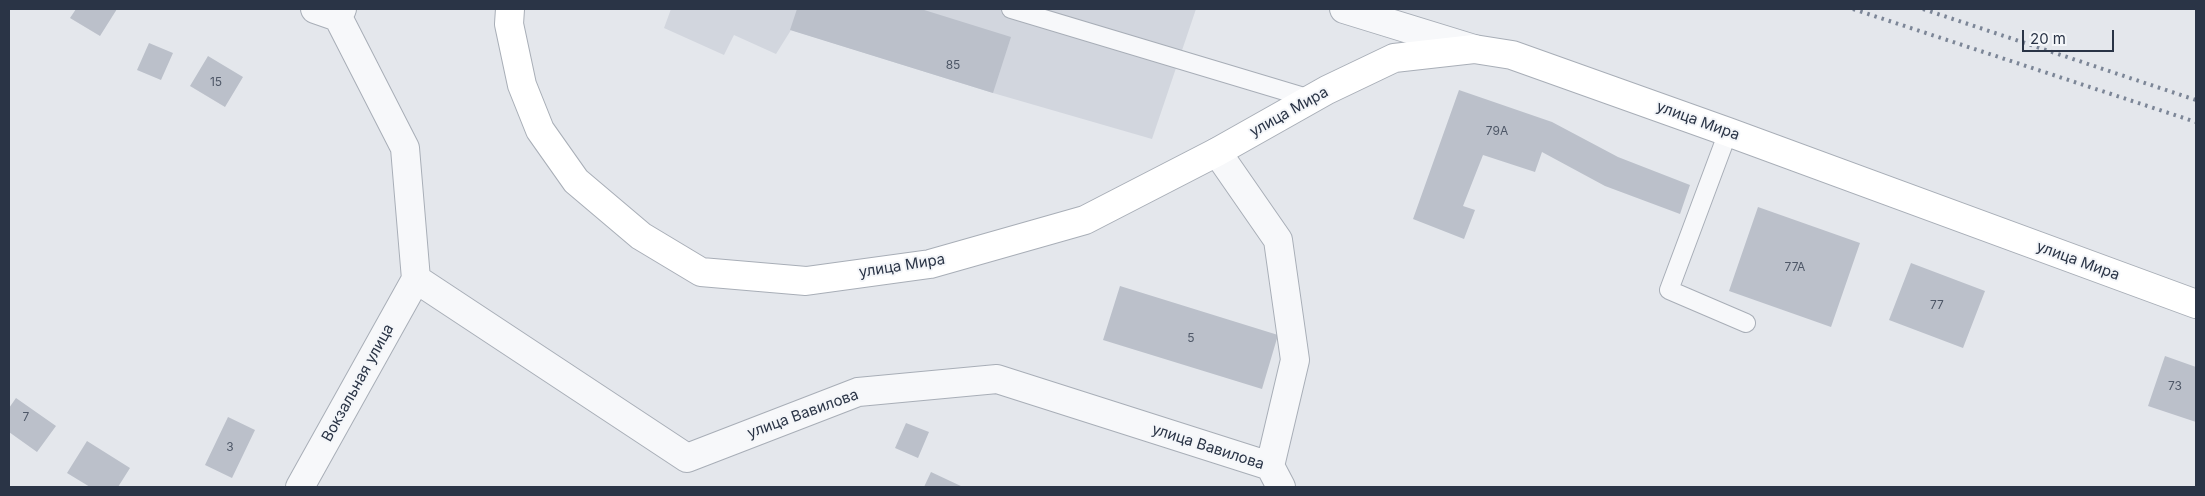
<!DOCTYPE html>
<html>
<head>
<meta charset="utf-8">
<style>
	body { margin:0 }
	#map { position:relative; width:2205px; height:496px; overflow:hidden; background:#e4e7ec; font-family:Inter,sans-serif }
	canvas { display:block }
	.frame { position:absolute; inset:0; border:10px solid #2a3446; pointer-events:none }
	.scale { position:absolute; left:2022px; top:30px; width:92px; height:22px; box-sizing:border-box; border:2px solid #2a3446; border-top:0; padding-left:6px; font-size:15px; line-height:18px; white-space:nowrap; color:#2a3446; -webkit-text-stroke:4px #f4f6f9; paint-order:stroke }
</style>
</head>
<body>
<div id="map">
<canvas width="2205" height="496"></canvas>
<div class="frame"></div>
<div class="scale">20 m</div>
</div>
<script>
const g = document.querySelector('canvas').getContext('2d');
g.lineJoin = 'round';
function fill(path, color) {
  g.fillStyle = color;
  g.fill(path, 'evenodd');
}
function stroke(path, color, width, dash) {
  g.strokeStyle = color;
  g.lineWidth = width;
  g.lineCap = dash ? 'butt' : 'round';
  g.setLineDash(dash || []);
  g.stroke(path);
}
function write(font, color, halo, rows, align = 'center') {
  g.font = font + ' Inter,sans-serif';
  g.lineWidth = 4;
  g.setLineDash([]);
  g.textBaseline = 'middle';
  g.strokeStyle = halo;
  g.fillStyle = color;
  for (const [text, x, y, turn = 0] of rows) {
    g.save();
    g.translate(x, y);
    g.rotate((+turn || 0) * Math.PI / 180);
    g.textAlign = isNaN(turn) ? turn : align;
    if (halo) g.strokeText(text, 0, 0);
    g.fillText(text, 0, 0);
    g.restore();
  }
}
fill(new Path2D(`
	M 671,9 L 1196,9 L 1152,139 L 993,93 L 791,30 L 776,54 L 734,35 L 724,55 L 664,28 Z`), '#d2d6de');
fill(new Path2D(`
	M 76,9 L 117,9 L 100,36 L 70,18 Z
	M 797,9 L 921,9 L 1011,37 L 993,93 L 790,30 Z
	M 149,43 L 173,53 L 161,80 L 137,70 Z
	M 208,56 L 243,77 L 225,107 L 190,86 Z
	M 1459,90 L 1552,122 L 1618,157 L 1690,185 L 1680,214 L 1605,186 L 1542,152 L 1535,172 L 1483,155 L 1463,206 L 1475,210 L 1464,239 L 1413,219 Z
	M 1758,207 L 1860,243 L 1831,327 L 1729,291 Z
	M 1911,263 L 1985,291 L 1963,348 L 1889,320 Z
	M 1120,286 L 1278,335 L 1262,389 L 1103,340 Z
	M 2165,356 L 2196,367 L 2196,422 L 2148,406 Z
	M 16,398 L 56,426 L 37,452 L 9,432 L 9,408 Z
	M 228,417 L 255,430 L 232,478 L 205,465 Z
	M 906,423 L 929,432 L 918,458 L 895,448 Z
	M 87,441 L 130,468 L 118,487 L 90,487 L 67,473 Z
	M 931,472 L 963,487 L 924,487 Z`), '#bbc0ca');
const lane = new Path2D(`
	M 1011,9 L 1311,99
	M 1728,132 L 1669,290 L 1746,323`);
const street = new Path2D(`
	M 315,9 L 338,17
	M 342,9 L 338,17 L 405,148 L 416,279
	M 1344,9 L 1474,49
	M 1217,152 L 1278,240 L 1295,360 L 1270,466
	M 416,279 L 687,458 L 858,392 L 997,379 L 1270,466 L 1281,487
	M 300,487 L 416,279`);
const secondary = new Path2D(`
	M 510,9 L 509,24 L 522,85 L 540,130 L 576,181 L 641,236 L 701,272 L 806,281 L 930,264 L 1085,220 L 1217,152 L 1327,90 L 1394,58 L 1474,49 L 1512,55 L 1728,132 L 2196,304`);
stroke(lane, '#a8aeb7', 20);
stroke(street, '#a8aeb7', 30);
stroke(secondary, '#a8aeb7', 30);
stroke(lane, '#f7f8fa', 18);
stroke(street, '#f7f8fa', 28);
stroke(secondary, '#fff', 28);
stroke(new Path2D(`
	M 1853,9 L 2196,122
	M 1923,9 L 2196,100`), '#7c8697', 4, [2.5, 5]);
write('12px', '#4e5767', null, [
	["85",953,65],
	["15",216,82],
	["79А",1497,131],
	["77А",1795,267],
	["77",1937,305],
	["5",1191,338],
	["73",2175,386],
	["7",26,417],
	["3",230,447]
]);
write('15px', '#2a3446', '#f4f6f9', [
	["улица Мира",1289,112,-29],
	["улица Мира",1698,121,20],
	["улица Мира",2078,261,20],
	["улица Мира",902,266,-9],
	["Вокзальная улица",358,383,-61],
	["улица Вавилова",803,414,-20],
	["улица Вавилова",1208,447,18]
]);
</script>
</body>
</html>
